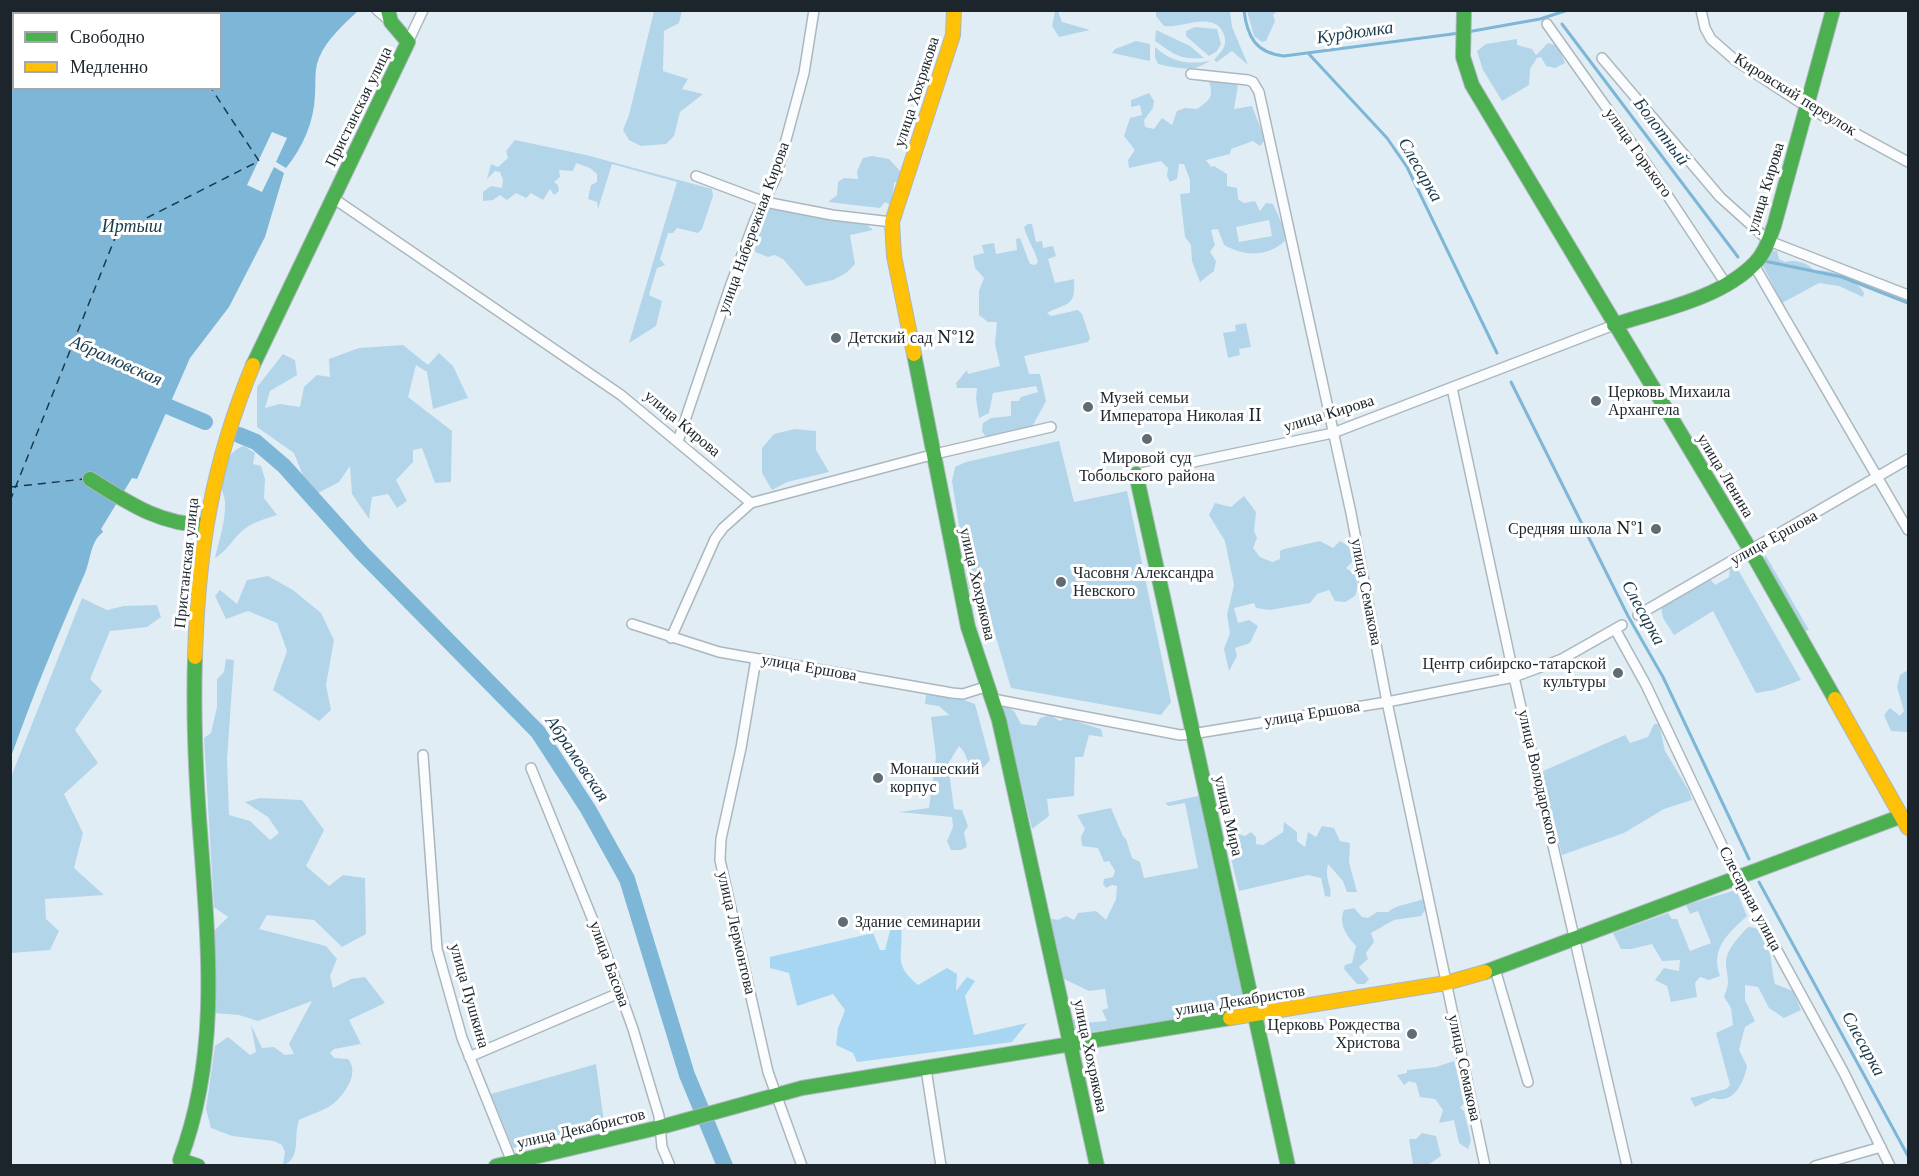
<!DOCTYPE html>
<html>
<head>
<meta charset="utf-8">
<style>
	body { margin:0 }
	#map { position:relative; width:1919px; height:1176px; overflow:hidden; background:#e1edf5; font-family:"Libre Baskerville",serif }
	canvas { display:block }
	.frame { position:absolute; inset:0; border:12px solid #1b252b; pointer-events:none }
	.legend { position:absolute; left:12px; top:12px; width:210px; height:78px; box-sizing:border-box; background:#fff; border:2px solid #a4a8aa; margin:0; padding:8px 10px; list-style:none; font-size:18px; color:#1b252b }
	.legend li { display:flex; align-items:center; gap:12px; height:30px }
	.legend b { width:30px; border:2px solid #a4a8aa }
</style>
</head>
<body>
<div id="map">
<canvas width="1919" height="1176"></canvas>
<div class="frame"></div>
<ul class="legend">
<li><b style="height:8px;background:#4caf50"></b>Свободно</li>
<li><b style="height:8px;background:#ffc107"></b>Медленно</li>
</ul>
</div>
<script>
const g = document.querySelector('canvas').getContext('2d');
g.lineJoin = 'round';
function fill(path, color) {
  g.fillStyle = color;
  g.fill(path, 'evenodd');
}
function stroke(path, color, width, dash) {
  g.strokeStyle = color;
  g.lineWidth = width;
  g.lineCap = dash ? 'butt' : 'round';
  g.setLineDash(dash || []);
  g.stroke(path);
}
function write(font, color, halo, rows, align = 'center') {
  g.font = font + ' "Libre Baskerville",serif';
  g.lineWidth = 6;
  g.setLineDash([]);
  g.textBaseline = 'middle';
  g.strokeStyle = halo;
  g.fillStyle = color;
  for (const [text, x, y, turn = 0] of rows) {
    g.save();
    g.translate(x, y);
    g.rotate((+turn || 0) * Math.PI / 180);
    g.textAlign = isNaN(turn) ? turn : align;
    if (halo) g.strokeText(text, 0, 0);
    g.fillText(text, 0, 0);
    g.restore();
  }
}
fill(new Path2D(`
	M 654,11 L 682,11 L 679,23 L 664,31 L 663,71 L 688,79 L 682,89 L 703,94 L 680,112 L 674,136 L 666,144 L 641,146 L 629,140 L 623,130 L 629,115 Z
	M 1058,11 L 1062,22 L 1090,30 L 1059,37 L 1052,26 L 1055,12 Z
	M 1156,11 L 1230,11 L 1232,27 L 1248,65 L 1232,51 L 1217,62 L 1214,60 C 1221,52 1228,46 1224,35 C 1215,9 1182,29 1164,26 L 1156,16 Z
	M 1247,11 L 1277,11 L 1273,15 L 1275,21 L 1266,41 L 1262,42 L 1254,36 Z
	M 1195,27 L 1217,29 L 1221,44 L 1217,51 L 1209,56 L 1186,36 L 1186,31 Z
	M 1156,30 L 1190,46 L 1204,58 C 1179,60 1174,54 1155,41 Z
	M 1517,39 L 1517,45 L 1532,49 L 1536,55 L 1548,43 L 1558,46 L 1565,63 L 1555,68 L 1546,66 L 1541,57 L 1537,58 L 1530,69 L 1529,85 L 1502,101 L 1483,70 L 1477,51 L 1486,44 Z
	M 1136,41 L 1150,44 L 1150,61 L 1112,53 L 1115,49 Z
	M 1155,47 C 1171,62 1188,65 1209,61 C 1195,73 1175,68 1158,64 L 1155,57 Z
	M 1229,80 L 1238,86 L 1234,109 L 1252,106 L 1265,140 L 1260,146 L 1253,141 L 1231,149 L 1230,154 L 1206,160 L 1211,167 L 1214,166 L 1227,174 L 1227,186 L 1237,188 L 1238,199 L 1244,203 L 1255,201 L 1260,211 L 1266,203 L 1273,204 L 1284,228 L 1285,241 C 1266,258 1244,256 1224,245 L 1218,229 L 1211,230 L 1215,245 L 1210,252 L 1216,261 L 1214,271 L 1200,282 L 1192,261 L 1191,245 L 1185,237 L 1180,194 L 1190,193 L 1190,180 L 1184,164 L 1179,164 L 1177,179 L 1170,182 L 1167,176 L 1168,168 L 1161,161 L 1129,168 L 1128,160 L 1135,150 L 1124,136 L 1130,118 L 1142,115 L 1140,105 L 1131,107 L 1131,100 L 1149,93 L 1154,101 L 1153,108 L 1144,120 L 1145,127 L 1154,129 L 1162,118 L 1172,125 L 1177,111 L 1185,108 L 1197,109 C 1210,100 1214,97 1209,81 ZM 1269,220 L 1272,236 L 1239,242 L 1236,227 Z
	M 515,140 L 586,155 L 712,189 L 713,196 L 702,229 L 698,233 L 677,228 L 673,233 L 668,233 L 660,259 L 665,265 L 657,268 L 649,295 L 662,301 L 656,326 L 629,343 L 677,182 L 612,164 L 598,209 L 597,202 L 588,199 L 591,185 L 597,182 L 597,174 L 590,168 L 576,163 L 573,171 L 559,170 L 560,177 L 554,182 L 558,185 L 559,191 L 554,195 L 550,189 L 543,200 L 531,193 L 526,198 L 516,193 L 507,200 L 500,195 L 493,200 L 483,201 L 483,192 L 491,186 L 502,188 L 503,180 L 500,172 L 495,171 L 487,179 L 491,164 L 498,167 L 508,158 L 506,151 Z
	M 872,156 L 889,159 L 901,172 L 899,180 L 894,183 L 892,200 L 889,204 L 885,202 L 880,208 L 828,202 L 837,195 L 838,182 L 844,178 L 858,179 L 857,171 L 863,158 Z
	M 767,207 L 864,222 L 873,230 L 850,235 L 855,264 L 846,273 L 833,280 L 806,286 L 783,259 L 775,255 L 768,257 L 755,252 L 756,234 Z
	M 1028,224 L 1032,224 L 1036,242 L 1042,241 L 1043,248 L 1053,246 L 1056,256 L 1048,259 L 1055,283 L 1074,279 C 1076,307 1068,302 1047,313 L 1051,316 L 1078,310 L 1082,314 L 1090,338 L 1088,342 L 1024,356 L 1029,374 L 1040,374 L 1046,401 L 1032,427 L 987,439 L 982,431 L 983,423 L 991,418 L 1011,416 L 1011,401 L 1019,401 L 1021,397 L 1038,392 L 1036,386 L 993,393 L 989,413 L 979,418 L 976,398 L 977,388 L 957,388 L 956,383 L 967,370 L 968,374 L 1000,366 L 995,344 L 997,322 L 988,322 L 979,315 L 979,291 L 984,278 L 975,268 L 973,256 L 984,253 L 982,245 L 994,243 L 996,254 L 1017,250 L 1016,239 L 1020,238 L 1030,264 L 1035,265 L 1038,262 C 1035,250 1028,242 1024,227 Z
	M 1773,251 L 1777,251 L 1779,259 L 1785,262 C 1794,259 1809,262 1814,271 C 1830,268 1857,279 1864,293 L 1863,297 L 1839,286 L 1819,283 L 1782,303 L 1763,266 Z
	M 1246,323 L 1251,347 L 1239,349 L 1240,355 L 1228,358 L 1223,333 L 1236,331 L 1235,325 Z
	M 403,345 L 428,365 L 439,353 L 453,366 L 468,398 L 433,409 L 427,372 L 416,365 L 408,397 L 452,431 L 451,482 L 435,483 L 422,448 L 413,450 L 413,462 L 396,480 L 407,501 L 397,508 L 388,494 L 372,497 L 369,519 L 352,494 L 350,466 L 339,482 L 318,493 L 304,478 L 294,453 L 257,427 L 257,387 L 283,354 L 295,360 L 297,375 L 270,391 L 265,408 L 280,404 L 300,407 L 304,387 L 317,375 L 330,377 L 329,359 L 359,348 Z
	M 795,429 L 816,431 L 816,450 L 829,472 L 787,482 L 772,490 L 762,473 L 762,448 L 774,434 Z
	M 1059,441 L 1074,502 L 1127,491 L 1171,702 L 1161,715 L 1011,688 L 982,590 L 969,589 L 952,481 L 955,467 L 966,462 Z
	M 244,446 L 255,453 L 253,464 L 261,466 L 265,479 L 264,498 L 277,515 C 265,519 252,522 242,531 C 232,540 227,551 215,558 C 219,541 226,520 225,502 C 225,497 222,493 222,488 C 221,471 227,451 244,446 Z
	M 1244,496 L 1256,512 L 1254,531 L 1257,538 L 1253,548 L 1260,557 L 1272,562 L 1280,559 L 1280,551 L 1284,549 L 1320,541 L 1333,548 L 1340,541 L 1349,546 L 1353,561 L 1346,568 L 1356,575 L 1358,587 L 1355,596 L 1345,602 L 1335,601 L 1329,590 L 1317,594 L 1310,603 L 1270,610 L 1256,608 L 1254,603 L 1234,608 L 1238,623 L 1249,620 L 1258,626 L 1250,643 L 1235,648 L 1237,656 L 1229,671 L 1224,649 L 1230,633 L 1227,615 L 1234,585 L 1225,541 L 1209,515 L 1215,503 L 1231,507 Z
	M 1765,554 L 1766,556 L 1809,630 L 1805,631 L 1764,562 Z
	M 1736,566 L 1801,680 L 1774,690 L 1756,693 L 1713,611 L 1674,635 L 1663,618 L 1661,606 L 1711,580 L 1715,585 L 1729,577 L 1730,568 Z
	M 268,576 L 293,590 L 321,613 L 334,640 L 326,685 L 331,710 L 319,721 L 273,690 L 287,651 L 277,623 L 248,611 L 226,619 L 215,596 L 220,590 L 237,604 L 247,580 Z
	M 82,598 L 107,610 L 124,606 L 157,605 L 161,617 L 147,627 L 110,631 L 90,679 L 102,691 L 75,730 L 98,763 L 64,794 L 83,833 L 74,868 L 104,895 L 45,899 L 46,919 L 59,931 L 50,950 L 11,953 L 11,777 Z
	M 226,659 L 234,660 L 227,759 L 229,815 L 250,821 L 270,840 L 279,833 L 268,817 L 245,802 L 260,798 L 302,800 L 324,830 L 306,866 L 329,886 L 343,875 L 365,878 L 366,934 L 342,947 L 314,920 L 267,915 L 259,929 L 326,946 L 337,959 L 330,976 L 333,988 L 351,979 L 365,977 L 385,1003 L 349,1020 L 361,1044 L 334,1049 L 330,1053 L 334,1058 L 348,1059 C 360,1073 345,1094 333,1104 C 324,1111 309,1115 299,1120 C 293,1135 302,1159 283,1165 L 285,1152 L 282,1145 L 274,1141 L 232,1136 L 211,1128 L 206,1109 L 215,1046 L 228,1037 L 250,1055 L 256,1052 L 251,1025 L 262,1048 L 274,1047 L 285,1055 L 294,1054 L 289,1044 L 312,1001 L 258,1021 L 239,1015 L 213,1013 L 214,931 L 228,917 L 214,907 L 204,738 L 211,733 L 217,707 L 217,679 L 224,672 Z
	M 1908,670 L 1908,732 L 1891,731 L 1884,715 L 1890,708 L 1900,716 L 1904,711 L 1897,687 L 1900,675 Z
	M 926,695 L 956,697 L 975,704 L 990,760 L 984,767 L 974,770 C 966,762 967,753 959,746 L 948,764 L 954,809 L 962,810 L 968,826 L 964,833 L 967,847 L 961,850 L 951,850 L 947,841 L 953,827 L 952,817 L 899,812 L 929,808 L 936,757 L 931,717 L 949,715 L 939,706 L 925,704 Z
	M 1002,704 L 1014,711 L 1021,724 L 1036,726 L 1040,718 L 1050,715 L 1060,721 L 1065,718 L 1101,729 L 1103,737 L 1089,735 L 1083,757 L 1075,757 L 1074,796 L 1047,799 L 1049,816 L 1032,829 Z
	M 1654,724 L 1659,724 L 1665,751 L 1689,791 L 1692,800 L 1664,809 L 1624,833 L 1562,855 L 1541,772 L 1625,735 L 1630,743 L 1648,737 Z
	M 1198,796 L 1203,798 L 1246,1002 L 1242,1010 L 1078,1034 L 1071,1020 L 1079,1018 L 1083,1023 L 1107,1021 L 1102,1010 L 1108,1008 L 1105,989 L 1089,991 L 1062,978 L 1048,918 L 1058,920 L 1066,916 L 1074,920 L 1078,913 L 1096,911 L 1106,920 L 1116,899 L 1117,886 L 1112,885 L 1106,888 L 1103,884 L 1104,879 L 1113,877 L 1115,871 L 1109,861 L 1104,862 L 1098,848 L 1082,846 L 1081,837 L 1085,829 L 1077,815 L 1111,808 L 1123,836 L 1126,839 L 1132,858 L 1140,862 L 1144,878 L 1198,868 L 1185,803 L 1169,806 L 1165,803 Z
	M 1284,822 L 1297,832 L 1297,841 L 1305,847 L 1308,832 L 1316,837 L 1322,826 L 1334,828 L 1340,841 L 1350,843 L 1349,862 L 1357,892 L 1347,892 L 1343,881 L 1328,864 C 1324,880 1333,886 1330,897 L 1325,896 L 1321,878 L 1308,875 L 1239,891 L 1225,834 L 1232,832 L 1245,836 L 1251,832 L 1256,837 L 1256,844 L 1263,845 L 1283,832 Z
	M 1736,890 L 1747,916 C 1728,934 1710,948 1720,976 L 1709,980 L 1700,977 L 1695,983 L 1697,997 L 1671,1002 L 1667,986 L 1655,980 L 1664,968 L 1679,971 L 1680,960 L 1662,961 L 1652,944 L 1631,949 L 1621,949 L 1613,933 L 1668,913 L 1672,919 L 1677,919 L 1690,951 L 1711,943 L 1698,911 L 1690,914 L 1686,905 Z
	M 1423,899 L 1427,907 L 1421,916 L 1394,920 L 1371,933 L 1374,942 L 1366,953 L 1368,959 L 1359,967 L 1369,979 L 1365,984 L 1357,984 L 1344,969 L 1345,965 L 1352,963 L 1356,946 C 1347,936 1338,924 1344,910 L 1354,908 L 1362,917 L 1368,918 L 1377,912 L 1388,912 C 1397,904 1411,904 1423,899 Z
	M 1748,927 C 1773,926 1770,967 1775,984 L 1793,991 L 1801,1010 L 1784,1018 L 1769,1008 L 1758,987 L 1745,985 L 1745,1000 L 1755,1021 L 1745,1027 L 1739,1050 L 1747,1066 C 1744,1082 1734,1105 1713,1098 L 1695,1107 L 1690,1098 L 1726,1089 L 1730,1085 L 1716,1033 L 1733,1025 L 1731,1008 L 1724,997 C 1731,980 1727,980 1726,964 C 1726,949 1739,937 1748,927 Z
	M 1454,1061 L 1465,1102 L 1460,1108 L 1464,1111 L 1471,1140 L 1468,1149 L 1459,1143 L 1454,1120 L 1439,1123 L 1443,1110 L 1435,1099 L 1420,1097 L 1416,1083 L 1409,1081 L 1404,1085 L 1397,1075 L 1407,1073 L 1407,1070 L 1436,1067 Z
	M 596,1064 L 604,1122 L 513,1148 L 491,1094 Z
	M 1422,1133 L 1436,1136 L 1441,1156 L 1428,1165 L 1413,1164 L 1409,1139 L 1416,1139 Z`), '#b3d5ea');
fill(new Path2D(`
	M 901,925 C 904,958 892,963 918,985 L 947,968 L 957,974 L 956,991 L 967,977 L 975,981 L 965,996 L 974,1035 L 1027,1023 L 1012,1042 L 857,1062 L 853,1053 L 836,1045 L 838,1028 L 845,1010 L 833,994 L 797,1006 L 789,973 L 770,968 L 770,957 L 873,933 L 880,950 L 885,950 L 891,927 Z`), '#a7d6f2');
fill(new Path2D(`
	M 11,11 L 358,11 C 343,25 327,39 319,58 C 314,70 316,82 315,95 C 314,122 303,147 286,168 L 276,162 L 287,138 L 272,132 L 247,185 L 262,192 L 274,167 L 284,173 L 265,237 L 229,307 L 190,358 L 137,479 L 132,478 L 101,529 L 103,532 C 90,542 91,559 85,573 C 58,634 33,695 11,757 ZM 14,14 L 220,14 L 220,88 L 14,88 Z`), '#7db6d6');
stroke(new Path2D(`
	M 1244,10 C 1247,37 1256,53 1284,56 L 1460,33
	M 1562,24 L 1738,257
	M 1467,32 L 1540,19 L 1568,10
	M 1308,53 L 1387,138 L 1407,167 L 1497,353
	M 1764,261 L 1842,277 L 1908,303
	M 1511,382 L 1628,616 L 1663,677 L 1749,859
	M 1759,882 L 1908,1156`), '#7db6d6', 3);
stroke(new Path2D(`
	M 148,398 L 205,422
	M 239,435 L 256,442 L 284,466 L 362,553 L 538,732 L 588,809 L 627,879 L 687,1075 L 725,1166`), '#7db6d6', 16);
stroke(new Path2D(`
	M 179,14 L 179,10
	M 10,487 L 84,479
	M 10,501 L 117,233 L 259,161 L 211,88`), '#183a4d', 1.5, [8, 6]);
const street = new Path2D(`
	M 377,10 L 391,22
	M 1701,10 L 1705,28 L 1711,39 L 1735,60 L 1807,107 L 1908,162
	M 1547,24 L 1650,169 L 1726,284
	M 408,42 L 423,10
	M 1602,58 L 1720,197 L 1769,241 L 1908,295
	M 1191,74 L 1248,80 L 1253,82 L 1259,92 L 1351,513 L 1387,702 L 1485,1166
	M 696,176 L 765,202 L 832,215 L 892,222
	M 333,198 L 621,395 L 751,503
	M 1754,265 L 1908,530
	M 1452,388 L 1514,677 L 1627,1166
	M 678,441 L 731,284 L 755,220 L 776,177 L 804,73 L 814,10
	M 1136,474 L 1333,433 L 1614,325
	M 1638,615 L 1908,459
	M 632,624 L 719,652 L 952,693 L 963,694 L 988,686
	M 1615,629 L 1646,685 L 1738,879 L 1844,1073 L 1890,1166
	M 671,638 L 715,539 L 723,528 L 751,503 L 935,454 L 1051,427
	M 756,659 L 741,748 L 721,839 L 720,860 L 768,1072 L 802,1166
	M 993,699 L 1180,735 L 1192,734 L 1387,702 L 1514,677 L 1562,659 L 1622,625
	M 423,755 L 437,949 L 462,1038 L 512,1162
	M 531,768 L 603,945 L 633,1029 L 659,1116 L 662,1147 L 670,1166
	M 1495,969 L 1528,1082
	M 469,1057 L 619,993
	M 926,1069 L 941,1166
	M 1815,1166 L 1881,1147`);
const fast = new Path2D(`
	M 1464,10 L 1463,57 L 1472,85 L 1751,551 L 1835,699
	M 1614,325 C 1659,310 1720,299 1755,263 C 1765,253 1769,239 1774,226 L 1833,10
	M 914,354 L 968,627 L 999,720 L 1097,1166
	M 253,365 L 408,42 L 391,22 L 388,10
	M 1136,474 L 1288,1166
	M 90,479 C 127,502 160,525 205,525
	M 195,657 C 193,719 196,782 201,844 C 209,952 219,1057 180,1160 L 198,1166
	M 1485,972 L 1902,816
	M 496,1166 L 661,1127 L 802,1088 L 1230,1018`);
const slow = new Path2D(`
	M 914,354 L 894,256 L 892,222 L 953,35 L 954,10
	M 195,657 C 198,550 212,464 253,365
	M 1835,699 L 1908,828
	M 1230,1018 L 1446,983 L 1485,972`);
stroke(street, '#acb7bd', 12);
stroke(fast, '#acb7bd', 16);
stroke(slow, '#acb7bd', 16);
stroke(street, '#fafcfe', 9);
stroke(fast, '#4caf50', 14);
stroke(slow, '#ffc107', 14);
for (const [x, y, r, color] of [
	[836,338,6,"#606b72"],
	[1596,401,6,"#606b72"],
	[1088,407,6,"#606b72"],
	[1147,439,6,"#606b72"],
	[1656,529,6,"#606b72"],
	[1061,582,6,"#606b72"],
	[1618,673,6,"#606b72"],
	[878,778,6,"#606b72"],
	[843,922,6,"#606b72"],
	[1412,1034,6,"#606b72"]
]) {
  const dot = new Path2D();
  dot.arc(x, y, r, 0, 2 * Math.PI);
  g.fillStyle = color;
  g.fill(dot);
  stroke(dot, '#fff', 2);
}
write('16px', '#1b252b', '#fff', [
	["улица Хохрякова",917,92,-72],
	["Кировский переулок",1795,95,32],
	["Пристанская улица",359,107,-64],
	["улица Горького",1638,153,55],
	["улица Кирова",1766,188,-73],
	["улица Набережная Кирова",754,228,-70],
	["улица Кирова",1329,414,-17],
	["улица Кирова",682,424,40],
	["улица Ленина",1725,476,59],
	["улица Ершова",1774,538,-29],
	["Пристанская улица",187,563,-84],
	["улица Хохрякова",977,584,77],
	["улица Семакова",1366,592,79],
	["улица Ершова",809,668,10],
	["улица Ершова",1312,714,-9],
	["улица Володарского",1538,777,77],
	["улица Мира",1228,816,77],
	["Слесарная улица",1750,899,62],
	["улица Лермонтова",736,933,77],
	["улица Басова",609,964,70],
	["улица Пушкина",469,996,74],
	["улица Декабристов",1240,1001,-9],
	["улица Хохрякова",1090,1056,78],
	["улица Семакова",1464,1068,78],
	["улица Декабристов",581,1129,-13]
]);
write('16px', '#1b252b', '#fff', [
	["Детский сад №12",848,338],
	["Церковь Михаила",1608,392],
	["Архангела",1608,410],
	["Музей семьи",1100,398],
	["Императора Николая II",1100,416],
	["Мировой суд",1147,458,"center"],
	["Тобольского района",1147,476,"center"],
	["Средняя школа №1",1644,529,"right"],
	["Часовня Александра",1073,573],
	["Невского",1073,591],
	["Центр сибирско-татарской",1606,664,"right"],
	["культуры",1606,682,"right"],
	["Монашеский",890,769],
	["корпус",890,787],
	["Здание семинарии",855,922],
	["Церковь Рождества",1400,1025,"right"],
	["Христова",1400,1043,"right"]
], 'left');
write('italic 18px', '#183a4d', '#fff', [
	["Курдюмка",1355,33,-8],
	["Болотный",1661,132,53],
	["Слесарка",1420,170,60],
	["Иртыш",132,227],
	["Абрамовская",116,361,24],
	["Слесарка",1643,613,61],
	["Абрамовская",577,759,56],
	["Слесарка",1863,1044,61]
]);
</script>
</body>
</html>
